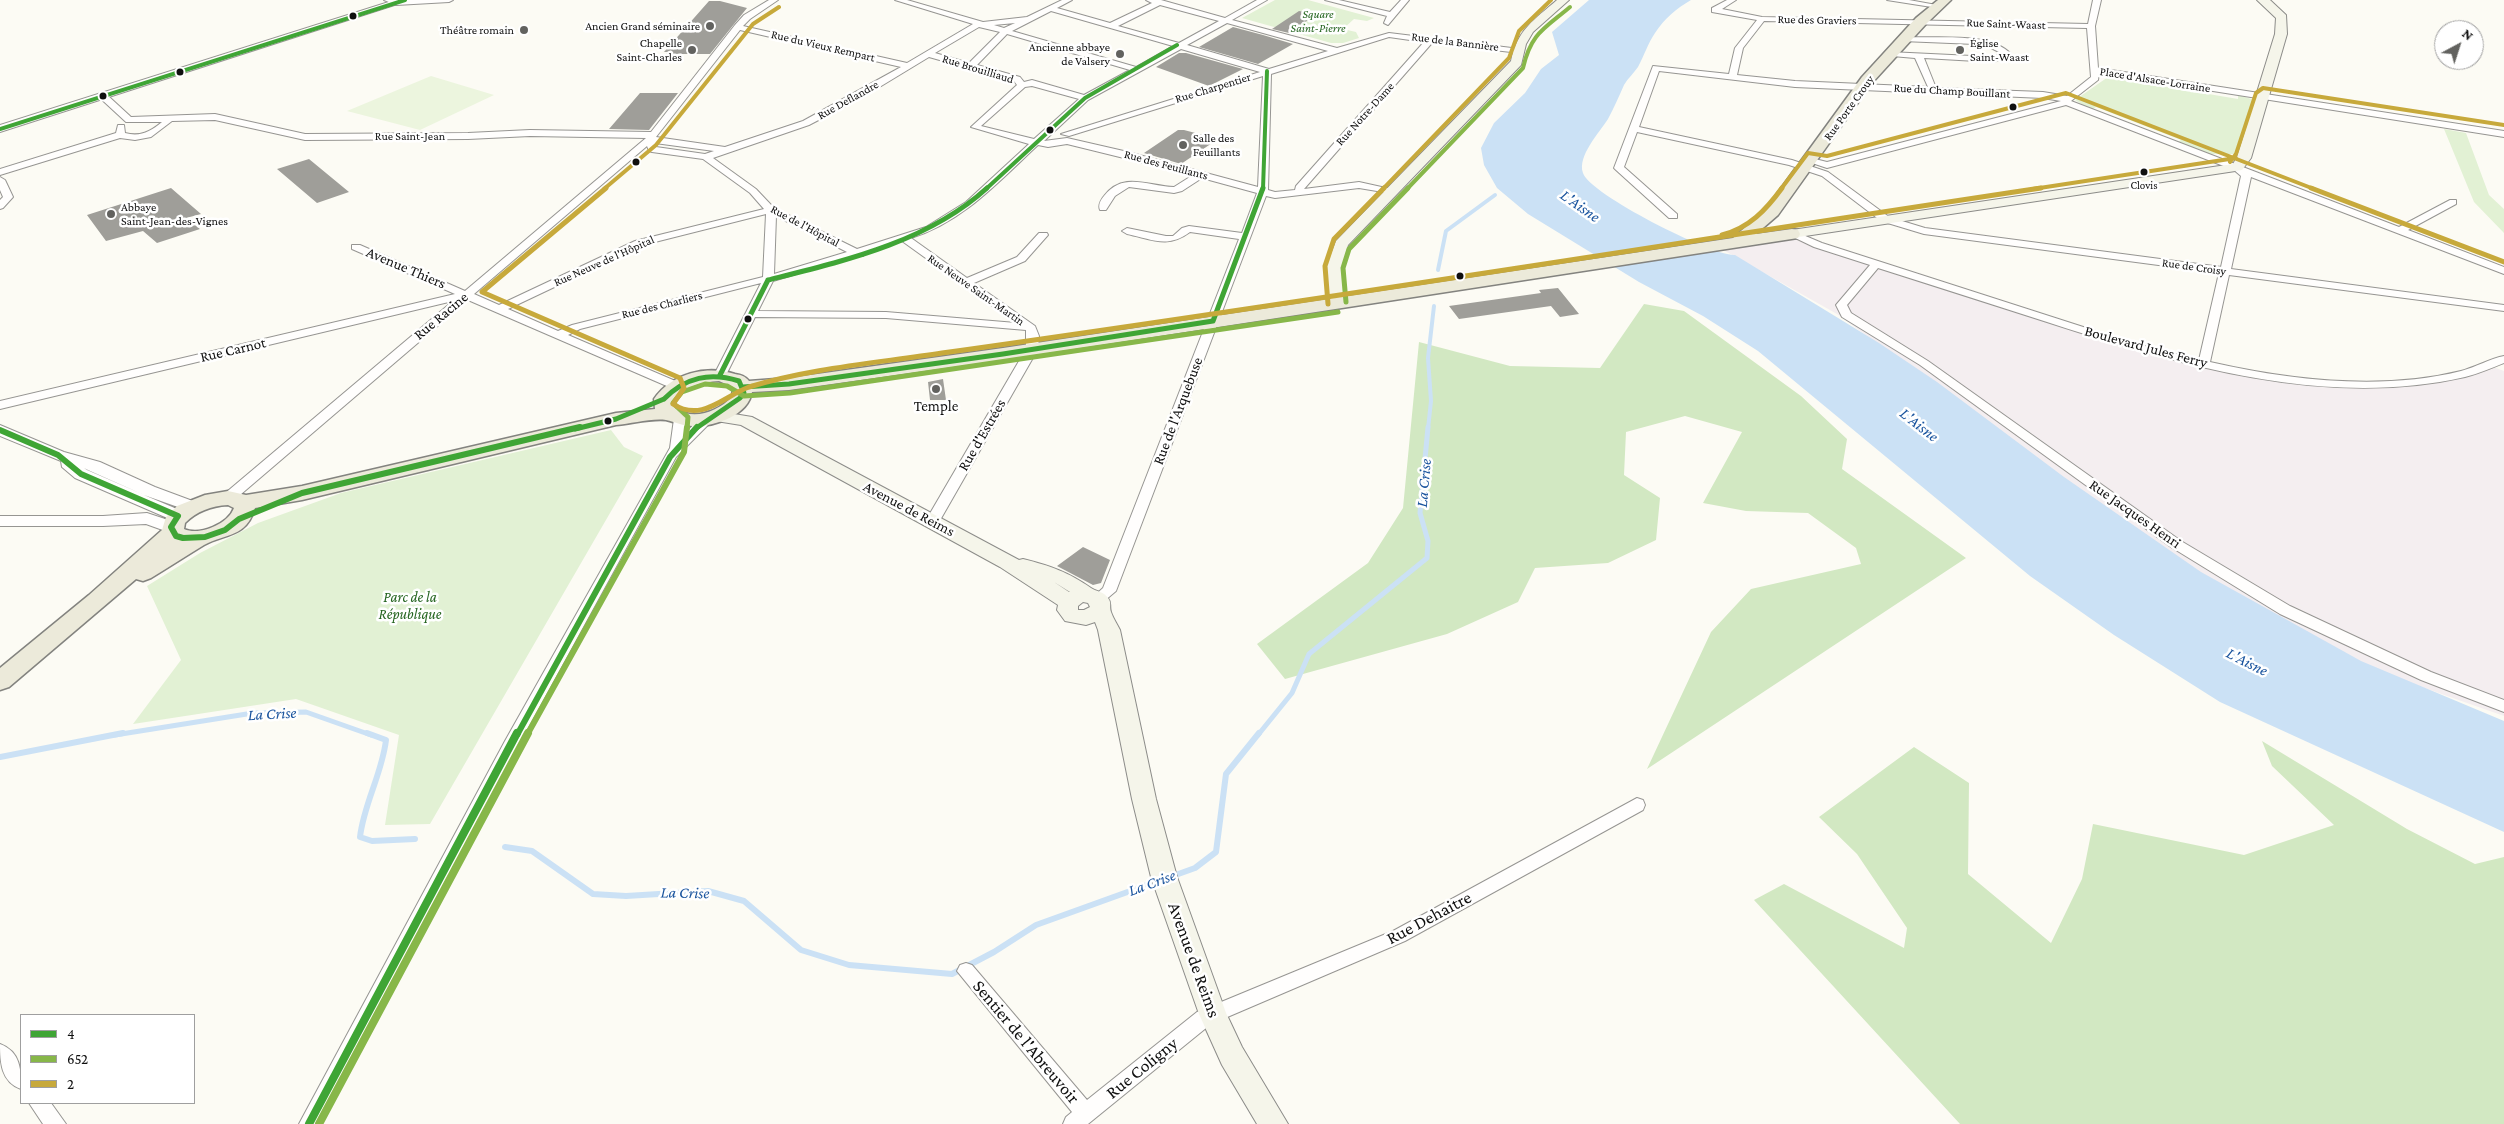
<!DOCTYPE html>
<html>
<head>
<meta charset="utf-8">
<style>
	body { margin:0 }
	#map { position:relative; width:2504px; height:1124px; overflow:hidden; background:#fcfbf4; font-family:"Crimson Pro",serif }
	canvas { display:block }
	.legend { position:absolute; left:20px; top:1014px; width:175px; height:90px; box-sizing:border-box; background:#fff; border:1px solid #9f9f9f; margin:0; padding:6px 9px; list-style:none; font-size:15px; color:#0f0f0f }
	.legend li { display:flex; align-items:center; gap:10px; height:25px }
	.legend b { width:25px; border:1px solid #9f9f9f }
	.north { position:absolute; left:2434px; top:20px; width:50px; height:50px; box-sizing:border-box; background:#fff; border:1px solid #9f9f9f; border-radius:50%; rotate:40deg; font-size:14px; font-weight:700; line-height:20px; text-align:center; color:#0f0f0f }
	.north::after { content:''; display:block; margin:auto; width:18px; height:22px; background:#62625f; clip-path:polygon(50% 0,100% 100%,50% 72%,0 100%) }
</style>
</head>
<body>
<div id="map">
<canvas width="2504" height="1124"></canvas>
<ul class="legend">
<li><b style="height:6px;background:#3fa535"></b>4</li>
<li><b style="height:6px;background:#87b749"></b>652</li>
<li><b style="height:6px;background:#c7a93b"></b>2</li>
</ul>
<div class="north">N</div>
</div>
<script>
const g = document.querySelector('canvas').getContext('2d');
g.lineJoin = 'round';
function fill(path, color) {
  g.fillStyle = color;
  g.fill(path, 'evenodd');
}
function stroke(path, color, width, dash) {
  g.strokeStyle = color;
  g.lineWidth = width;
  g.lineCap = dash ? 'butt' : 'round';
  g.setLineDash(dash || []);
  g.stroke(path);
}
function write(font, color, halo, rows, align = 'center') {
  g.font = font + ' "Crimson Pro",serif';
  g.lineWidth = 5;
  g.setLineDash([]);
  g.textBaseline = 'middle';
  g.strokeStyle = halo;
  g.fillStyle = color;
  for (const [text, x, y, turn = 0] of rows) {
    g.save();
    g.translate(x, y);
    g.rotate((+turn || 0) * Math.PI / 180);
    g.textAlign = isNaN(turn) ? turn : align;
    if (halo) g.strokeText(text, 0, 0);
    g.fillText(text, 0, 0);
    g.restore();
  }
}
fill(new Path2D(`
	M 1790,238 L 2166,352 L 2272,376 L 2407,385 L 2434,383 L 2485,364 L 2504,371 L 2504,716 L 2271,634 L 1837,314 L 1718,247 Z`), '#f4eef0');
fill(new Path2D(`
	M 1275,0 L 1308,0 L 1374,18 L 1367,21 L 1354,19 L 1343,29 L 1356,32 L 1359,38 L 1343,43 L 1331,43 L 1242,18 Z
	M 2114,75 L 2131,78 L 2132,81 L 2238,99 L 2238,95 L 2255,100 L 2244,154 L 2208,154 L 2177,143 L 2181,140 L 2096,107 L 2091,110 L 2075,100 L 2108,77 Z
	M 2444,129 L 2466,133 L 2489,195 L 2504,209 L 2504,233 L 2474,202 Z
	M 611,430 L 624,447 L 643,456 L 430,824 L 385,825 L 399,735 L 296,699 L 133,724 L 181,660 L 147,586 L 200,553 L 258,523 L 341,493 Z`), '#e2f1d4');
fill(new Path2D(`
	M 1644,304 L 1684,311 L 1801,396 L 1847,439 L 1842,469 L 1966,558 L 1647,769 L 1711,632 L 1751,589 L 1861,564 L 1856,548 L 1808,513 L 1746,511 L 1703,503 L 1742,432 L 1685,416 L 1626,432 L 1624,475 L 1660,498 L 1656,540 L 1608,563 L 1535,568 L 1518,602 L 1447,634 L 1285,679 L 1257,644 L 1368,563 L 1403,508 L 1419,342 L 1510,366 L 1600,368 Z
	M 2262,741 L 2407,829 L 2475,864 L 2504,857 L 2504,1124 L 1960,1124 L 1754,900 L 1784,884 L 1904,948 L 1907,928 L 1857,854 L 1819,817 L 1914,747 L 1969,783 L 1968,874 L 2051,943 L 2082,879 L 2093,824 L 2244,855 L 2334,825 L 2272,766 Z`), '#d2e8c2');
fill(new Path2D(`
	M 431,76 L 494,95 L 420,130 L 347,111 Z`), '#ecf5de');
fill(new Path2D(`
	M 1589,0 L 1691,0 C 1677,8 1664,19 1655,33 C 1648,43 1644,56 1638,67 C 1634,73 1628,78 1624,85 C 1619,96 1614,108 1608,119 C 1600,132 1577,156 1583,173 C 1590,195 1715,257 1735,255 L 1879,343 L 1937,382 L 2064,477 L 2201,572 L 2361,661 L 2504,721 L 2504,832 L 2220,702 L 2114,635 L 2030,576 L 1758,351 L 1703,316 L 1639,282 L 1528,214 L 1497,188 L 1484,165 L 1481,148 L 1494,123 L 1525,93 L 1541,69 L 1559,55 L 1552,32 Z`), '#cbe1f5');
stroke(new Path2D(`
	M 1438,270 L 1446,231 L 1495,195
	M 1428,429 L 1431,401 L 1428,358 L 1434,306`), '#cbe1f5', 4);
stroke(new Path2D(`
	M 115,735 L 253,713 L 306,712 L 371,735
	M 1258,735 L 1292,693 L 1309,654 L 1427,558 L 1428,541 L 1420,513 L 1428,427`), '#cbe1f5', 5);
stroke(new Path2D(`
	M 367,733 L 386,740 C 382,774 364,803 360,837 L 372,841 L 415,839
	M 0,757 L 123,733
	M 505,847 L 532,851 L 593,894 L 626,896 L 708,891 L 744,901 L 801,950 L 849,965 L 952,974 L 994,952 L 1036,925 L 1158,881
	M 1170,877 L 1195,868 L 1216,852 L 1226,774 L 1259,733`), '#cbe1f5', 6);
fill(new Path2D(`
	M 709,1 L 720,1 L 747,8 L 710,54 L 666,54 L 668,52 L 664,52 Z
	M 1299,11 L 1317,14 L 1289,33 L 1272,29 Z
	M 1233,27 L 1263,35 L 1293,44 L 1258,64 L 1199,47 Z
	M 1179,53 L 1186,53 L 1243,69 L 1209,86 L 1156,67 Z
	M 640,93 L 678,93 L 649,130 L 609,129 Z
	M 1178,130 L 1184,130 L 1218,139 L 1181,164 L 1144,153 Z
	M 309,159 L 349,192 L 317,203 L 277,169 Z
	M 171,188 L 201,214 L 186,218 L 200,229 L 157,243 L 143,231 L 106,241 L 87,215 Z
	M 1558,288 L 1579,314 L 1560,317 L 1551,306 L 1459,319 L 1449,306 L 1541,293 L 1539,290 Z
	M 943,379 L 946,400 L 930,400 L 928,382 Z
	M 1083,547 L 1110,560 L 1101,583 L 1093,585 L 1057,566 Z`), '#9f9e99');
const minor = new Path2D(`
	M 384,0 L 453,0 L 449,2 L 396,5 Z
	M 769,0 L 778,0 L 750,19 L 743,26 L 907,63 L 973,24 L 895,0 L 907,0 L 983,22 L 1027,17 L 1062,0 L 1072,0 L 1057,8 L 1110,23 L 1152,3 L 1146,0 L 1161,0 L 1225,18 L 1257,0 L 1267,0 L 1232,20 L 1337,48 L 1389,33 L 1520,49 L 1524,51 L 1520,53 L 1432,43 L 1304,189 L 1359,182 L 1395,190 L 1395,194 L 1359,188 L 1275,198 L 1266,196 L 1116,591 L 1103,602 L 1098,604 L 1091,599 L 1103,588 L 1239,239 L 1190,232 C 1167,249 1152,239 1127,234 L 1122,231 L 1127,228 L 1166,236 L 1173,236 L 1182,228 L 1189,226 L 1242,233 L 1257,193 L 1202,178 L 1182,191 L 1174,193 L 1129,187 L 1115,196 L 1106,210 L 1100,210 C 1098,205 1100,201 1104,196 C 1123,171 1148,186 1174,187 L 1193,175 L 1067,144 L 1048,147 L 1038,145 C 999,181 963,222 911,238 L 967,278 L 1017,257 L 1039,233 L 1047,233 L 1048,235 L 1025,261 L 974,283 L 1035,326 L 1039,336 L 1038,349 L 939,522 L 932,526 L 925,522 L 1026,349 L 1026,330 L 886,318 L 755,317 L 726,375 L 720,379 L 716,377 L 714,375 L 761,283 L 580,329 L 568,335 L 680,383 L 682,386 L 676,390 L 468,300 L 233,501 L 228,502 L 221,498 L 223,495 L 453,301 L 0,409 L 0,401 L 455,294 L 352,249 L 352,245 L 360,245 L 465,291 L 646,138 L 530,136 L 468,139 L 305,140 L 215,120 L 172,121 L 151,137 L 135,140 L 120,138 L 0,175 L 0,169 L 116,133 L 118,125 L 124,125 L 125,133 C 140,137 150,132 162,122 L 126,122 L 100,98 L 100,94 L 106,94 L 131,117 L 215,114 L 305,134 L 468,133 L 530,130 L 651,132 L 735,25 L 744,15 ZM 1160,5 L 1219,21 L 1179,43 L 1118,26 ZM 1051,11 L 1173,46 L 1136,67 L 1012,31 ZM 1015,23 L 1004,28 L 994,25 ZM 1227,23 L 1328,51 L 1269,69 L 1187,45 ZM 979,27 L 1000,32 L 969,63 L 935,53 ZM 740,30 L 901,67 L 803,121 L 725,147 L 656,137 ZM 1007,34 L 1130,70 L 1084,95 L 1032,80 L 1024,82 L 1020,77 L 977,65 ZM 1389,37 L 1424,42 L 1296,186 L 1295,190 L 1275,192 L 1268,190 L 1271,74 ZM 1181,49 L 1260,72 L 1061,134 L 1069,136 L 1263,76 L 1258,187 L 1128,152 L 1067,138 L 1044,141 L 1088,100 ZM 929,57 L 1014,81 L 1017,85 L 971,127 L 1029,144 L 966,202 L 926,227 L 857,249 L 774,208 L 756,189 L 713,158 L 809,125 L 868,94 ZM 1032,86 L 1079,99 L 1034,139 L 981,126 L 1025,87 ZM 655,143 L 714,151 L 705,154 L 656,147 ZM 647,146 L 649,151 L 652,152 L 703,159 L 750,193 L 764,209 L 635,241 L 499,305 L 474,294 ZM 766,214 L 763,277 L 572,325 L 558,331 L 508,309 L 643,245 ZM 776,216 L 847,252 L 774,274 ZM 902,241 L 1016,323 L 886,312 L 758,311 L 773,281 L 856,256 L 863,256 L 864,254 Z
	M 1325,0 L 1339,0 L 1390,12 L 1401,0 L 1409,0 L 1388,25 L 1384,23 L 1387,16 Z
	M 1727,0 L 1736,0 L 1722,9 L 1762,17 L 2088,24 L 2093,0 L 2101,0 L 2095,26 L 2098,68 L 2504,131 L 2504,137 L 2099,73 L 2098,80 L 2071,101 L 2399,227 L 2450,200 L 2456,200 L 2456,204 L 2408,230 L 2504,267 L 2504,274 L 2251,177 L 2231,269 L 2504,305 L 2504,311 L 2229,275 L 2210,362 C 2289,380 2381,391 2461,371 C 2476,367 2489,359 2504,356 L 2504,363 C 2491,368 2478,374 2465,377 C 2325,409 2180,365 2047,322 C 1991,304 1935,286 1878,268 L 1847,305 L 1851,313 L 1928,361 L 2181,541 L 2290,606 L 2431,672 L 2504,700 L 2504,712 L 2421,680 L 2280,614 L 2171,547 L 1920,365 L 1842,317 L 1836,305 L 1870,265 L 1814,247 L 1787,234 L 1792,231 L 1796,232 L 1822,243 L 2133,343 L 2199,360 L 2219,273 L 1924,234 L 1881,221 L 1822,176 L 1789,165 L 1637,132 L 1624,167 L 1677,214 L 1677,218 L 1669,218 L 1616,170 L 1614,168 L 1653,66 L 1729,74 L 1735,48 L 1757,20 L 1712,12 L 1712,8 ZM 1764,21 L 2087,28 L 2091,77 L 2067,96 L 2043,92 L 1936,88 L 1924,58 L 1994,62 L 2011,54 C 1990,31 1934,39 1905,37 L 1902,37 L 1902,41 L 1975,44 L 1987,46 L 2001,53 L 1993,57 L 1889,52 L 1889,56 L 1892,56 L 1915,58 L 1928,87 L 1795,81 L 1737,75 L 1743,48 ZM 1659,71 L 1795,87 L 2043,98 L 2061,101 L 1827,162 L 1811,158 L 1806,161 L 1827,168 L 2066,105 L 2234,170 L 2241,176 L 2221,267 L 1925,228 L 1889,217 L 1828,172 L 1792,160 L 1639,127 Z
	M 1887,0 L 1909,0 L 1942,6 L 1938,8 Z
	M 0,177 L 5,180 L 13,197 L 3,208 L 0,209 L 0,200 L 3,197 L 0,190 Z
	M 708,414 L 714,418 L 712,421 L 676,457 L 518,746 L 320,1124 L 299,1124 L 505,741 L 670,448 L 674,419 L 680,415 L 684,416 L 686,419 L 684,434 L 704,415 Z
	M 1637,798 L 1643,800 L 1645,805 L 1643,810 L 1405,941 L 1211,1024 L 1088,1124 L 1063,1124 L 1066,1117 L 1072,1112 L 957,971 L 960,965 L 966,963 L 972,965 L 1087,1100 L 1197,1012 L 1393,931 Z
	M 0,1044 C 21,1052 21,1070 21,1089 C 1,1082 0,1062 0,1044 Z
	M 29,1103 L 51,1103 L 66,1124 L 43,1124 Z`);
const tertiary = new Path2D(`
	M 395,0 L 410,0 L 0,132 L 0,125 Z
	M 0,425 L 64,452 L 100,462 L 155,487 L 198,503 L 200,507 L 198,511 L 192,512 L 144,495 L 184,512 L 186,516 L 184,520 L 172,520 L 75,478 L 62,467 L 61,461 L 0,436 ZM 84,468 L 88,470 L 142,494 L 87,470 Z
	M 147,513 L 177,523 L 180,527 L 177,531 L 171,533 L 146,524 L 103,526 L 0,526 L 0,516 L 103,516 Z`);
const secondary = new Path2D(`
	M 1557,0 L 1569,0 L 1533,32 L 1526,44 L 1521,65 L 1348,245 L 1342,267 L 1345,303 L 1337,308 L 1331,306 L 1329,303 L 1326,267 L 1336,241 L 1511,61 C 1517,30 1534,20 1557,0 Z
	M 2257,0 L 2270,0 L 2286,15 L 2287,34 L 2251,158 L 2242,170 L 1792,238 L 1785,234 L 1792,230 L 2233,164 L 2237,157 L 2275,34 L 2276,18 Z
	M 716,411 L 752,417 L 1019,560 L 1023,559 C 1051,566 1068,572 1091,588 C 1097,592 1103,591 1108,598 C 1112,603 1109,606 1111,612 C 1113,618 1117,624 1120,630 L 1156,799 L 1177,877 L 1226,1013 L 1242,1047 L 1288,1124 L 1257,1124 L 1222,1065 L 1199,1014 L 1151,877 L 1132,799 L 1098,630 L 1095,622 L 1086,625 L 1065,621 L 1057,610 L 1058,605 L 1000,567 L 741,425 L 710,420 L 707,416 L 710,412 ZM 1054,582 L 1070,592 L 1069,592 ZM 1083,602 L 1088,603 L 1090,607 L 1084,610 L 1078,610 L 1078,606 Z`);
const primary = new Path2D(`
	M 1938,0 L 1951,0 L 1926,24 L 1872,83 L 1778,215 L 1756,234 L 1792,229 L 1798,230 L 1800,234 L 1798,238 L 1003,360 L 789,390 L 752,392 C 748,416 713,427 693,426 C 683,426 675,422 666,420 C 651,418 631,424 616,425 L 302,500 L 255,508 C 246,538 226,533 204,545 C 186,556 169,567 151,578 L 143,581 L 136,579 L 9,687 L 0,690 L 0,668 L 89,595 L 162,530 L 166,517 L 177,506 L 205,495 L 228,491 L 246,495 L 302,486 L 616,413 L 655,409 L 654,399 C 672,373 706,365 735,374 C 741,375 745,376 749,381 L 789,378 L 1003,348 L 1733,238 L 1766,209 L 1862,77 L 1916,18 ZM 719,381 L 733,387 L 732,397 C 717,412 693,421 675,408 L 674,400 C 686,386 701,382 719,381 ZM 228,505 L 234,508 C 228,524 200,536 184,529 L 185,523 C 197,511 211,506 228,505 Z`);
stroke(minor, '#969592', 2);
stroke(tertiary, '#969592', 2);
stroke(secondary, '#8c8c89', 2);
stroke(primary, '#83837f', 3);
fill(minor, '#fffefd');
fill(tertiary, '#fffefd');
fill(secondary, '#f5f5ea');
fill(primary, '#eceada');
stroke(new Path2D(`
	M 0,129 L 405,0
	M 986,189 L 1085,98 L 1177,45
	M 1263,189 L 1267,71`), '#3fa535', 4);
stroke(new Path2D(`
	M 768,280 C 844,261 928,242 987,188
	M 1213,321 L 1263,188
	M 720,375 L 768,280
	M 743,387 L 789,384 L 1003,354 L 1213,321
	M 664,399 C 686,377 710,372 739,381 L 744,393 L 740,398 L 695,429
	M 575,429 L 616,419 L 664,399`), '#3fa535', 5);
stroke(new Path2D(`
	M 0,430 L 58,455 L 81,474 L 178,516 L 171,527 L 176,536 L 183,538 L 205,537 L 225,530 L 239,519 L 302,493 L 580,427
	M 517,735 L 670,457 L 697,427`), '#3fa535', 6);
stroke(new Path2D(`
	M 309,1124 L 517,733`), '#3fa535', 8);
stroke(new Path2D(`
	M 1407,189 L 1523,68 C 1531,33 1544,29 1570,7`), '#87b749', 4);
stroke(new Path2D(`
	M 1346,302 L 1343,268 L 1349,249 L 1408,188
	M 687,429 L 688,417 L 673,403 L 682,392 L 705,384 L 727,386 L 744,396 L 790,393 L 1338,312`), '#87b749', 5);
stroke(new Path2D(`
	M 527,735 L 684,452 L 687,427`), '#87b749', 6);
stroke(new Path2D(`
	M 319,1124 L 528,733`), '#87b749', 8);
stroke(new Path2D(`
	M 2230,162 L 2236,154 L 2256,93 L 2263,88 L 2504,125
	M 604,189 L 656,145 L 753,24 L 779,7
	M 1383,189 L 1509,58 L 1519,31 L 1551,0
	M 1781,189 L 1808,153 L 1827,156 L 2066,93 L 2314,189
	M 2033,189 L 2236,158`), '#c7a93b', 4);
stroke(new Path2D(`
	M 606,188 L 482,292 L 680,378 L 684,388 L 673,404 C 702,423 724,396 749,387 C 811,368 877,363 942,353 C 1309,302 1675,243 2041,188
	M 2311,188 L 2504,262
	M 1722,235 C 1749,228 1766,210 1782,188
	M 1328,304 L 1325,266 L 1334,239 L 1384,188`), '#c7a93b', 5);
for (const [x, y, r, color] of [
	[353,16,4.5,"#0f0f0f"],
	[710,26,5,"#62625f"],
	[524,30,5,"#62625f"],
	[692,50,5,"#62625f"],
	[1960,50,5,"#62625f"],
	[1120,54,5,"#62625f"],
	[180,72,4.5,"#0f0f0f"],
	[103,96,4.5,"#0f0f0f"],
	[2013,107,4.5,"#0f0f0f"],
	[1050,130,4.5,"#0f0f0f"],
	[1183,145,5,"#62625f"],
	[636,162,4.5,"#0f0f0f"],
	[2144,172,4.5,"#0f0f0f"],
	[111,214,5,"#62625f"],
	[1460,276,4.5,"#0f0f0f"],
	[748,319,4.5,"#0f0f0f"],
	[936,389,5,"#62625f"],
	[608,421,4.5,"#0f0f0f"]
]) {
  const dot = new Path2D();
  dot.arc(x, y, r, 0, 2 * Math.PI);
  g.fillStyle = color;
  g.fill(dot);
  stroke(dot, '#fff', 2);
}
write('11px', '#0f0f0f', '#fff', [
	["Clovis",2144,186]
]);
write('italic 12px', '#256520', '#fff', [
	["Square",1318,14],
	["Saint-Pierre",1318,28]
]);
write('12px', '#0f0f0f', '#fff', [
	["Rue des Graviers",1817,20,1],
	["Rue Saint-Waast",2006,24,2],
	["Rue de la Bannière",1455,42,7],
	["Rue du Vieux Rempart",823,46,13],
	["Rue Brouilliaud",978,69,17],
	["Place d'Alsace-Lorraine",2155,80,9],
	["Rue Charpentier",1213,88,-17],
	["Rue du Champ Bouillant",1952,91,3],
	["Rue Deflandre",848,100,-29],
	["Rue Porte Crouy",1849,108,-54],
	["Rue Notre-Dame",1365,114,-48],
	["Rue Saint-Jean",410,136],
	["Rue des Feuillants",1166,165,15],
	["Rue de l'Hôpital",805,226,28],
	["Rue Neuve de l'Hôpital",604,261,-24],
	["Rue de Croisy",2194,267,8],
	["Rue Neuve Saint-Martin",976,290,35],
	["Rue des Charliers",662,305,-14]
]);
write('12px', '#0f0f0f', '#fff', [
	["Ancien Grand séminaire",700,26],
	["Théâtre romain",514,30],
	["Chapelle",682,43],
	["Saint-Charles",682,57],
	["Église",1970,43,"left"],
	["Saint-Waast",1970,57,"left"],
	["Ancienne abbaye",1110,47],
	["de Valsery",1110,61],
	["Salle des",1193,138,"left"],
	["Feuillants",1193,152,"left"],
	["Abbaye",121,207,"left"],
	["Saint-Jean-des-Vignes",121,221,"left"]
], 'right');
write('15px', '#0f0f0f', '#fff', [
	["Avenue Thiers",406,268,23],
	["Rue Racine",441,316,-40],
	["Boulevard Jules Ferry",2146,347,15],
	["Rue Carnot",233,350,-13],
	["Rue de l'Arquebuse",1178,411,-69],
	["Rue d'Estrées",982,435,-60],
	["Avenue de Reims",909,509,28],
	["Rue Jacques Henri",2135,514,35]
]);
write('15px', '#0f0f0f', '#fff', [
	["Temple",936,406]
]);
write('italic 15px', '#256520', '#fff', [
	["Parc de la",410,597],
	["République",410,614]
]);
write('italic 16px', '#1a549e', '#fff', [
	["L'Aisne",1580,206,35],
	["L'Aisne",1919,425,38],
	["La Crise",1424,483,-85],
	["L'Aisne",2247,662,27],
	["La Crise",272,714,-3],
	["La Crise",1152,883,-20],
	["La Crise",685,893,1]
]);
write('18px', '#0f0f0f', '#fff', [
	["Rue Dehaitre",1429,918,-28],
	["Avenue de Reims",1194,960,70],
	["Sentier de l'Abreuvoir",1026,1042,50],
	["Rue Coligny",1142,1068,-39]
]);
</script>
</body>
</html>
